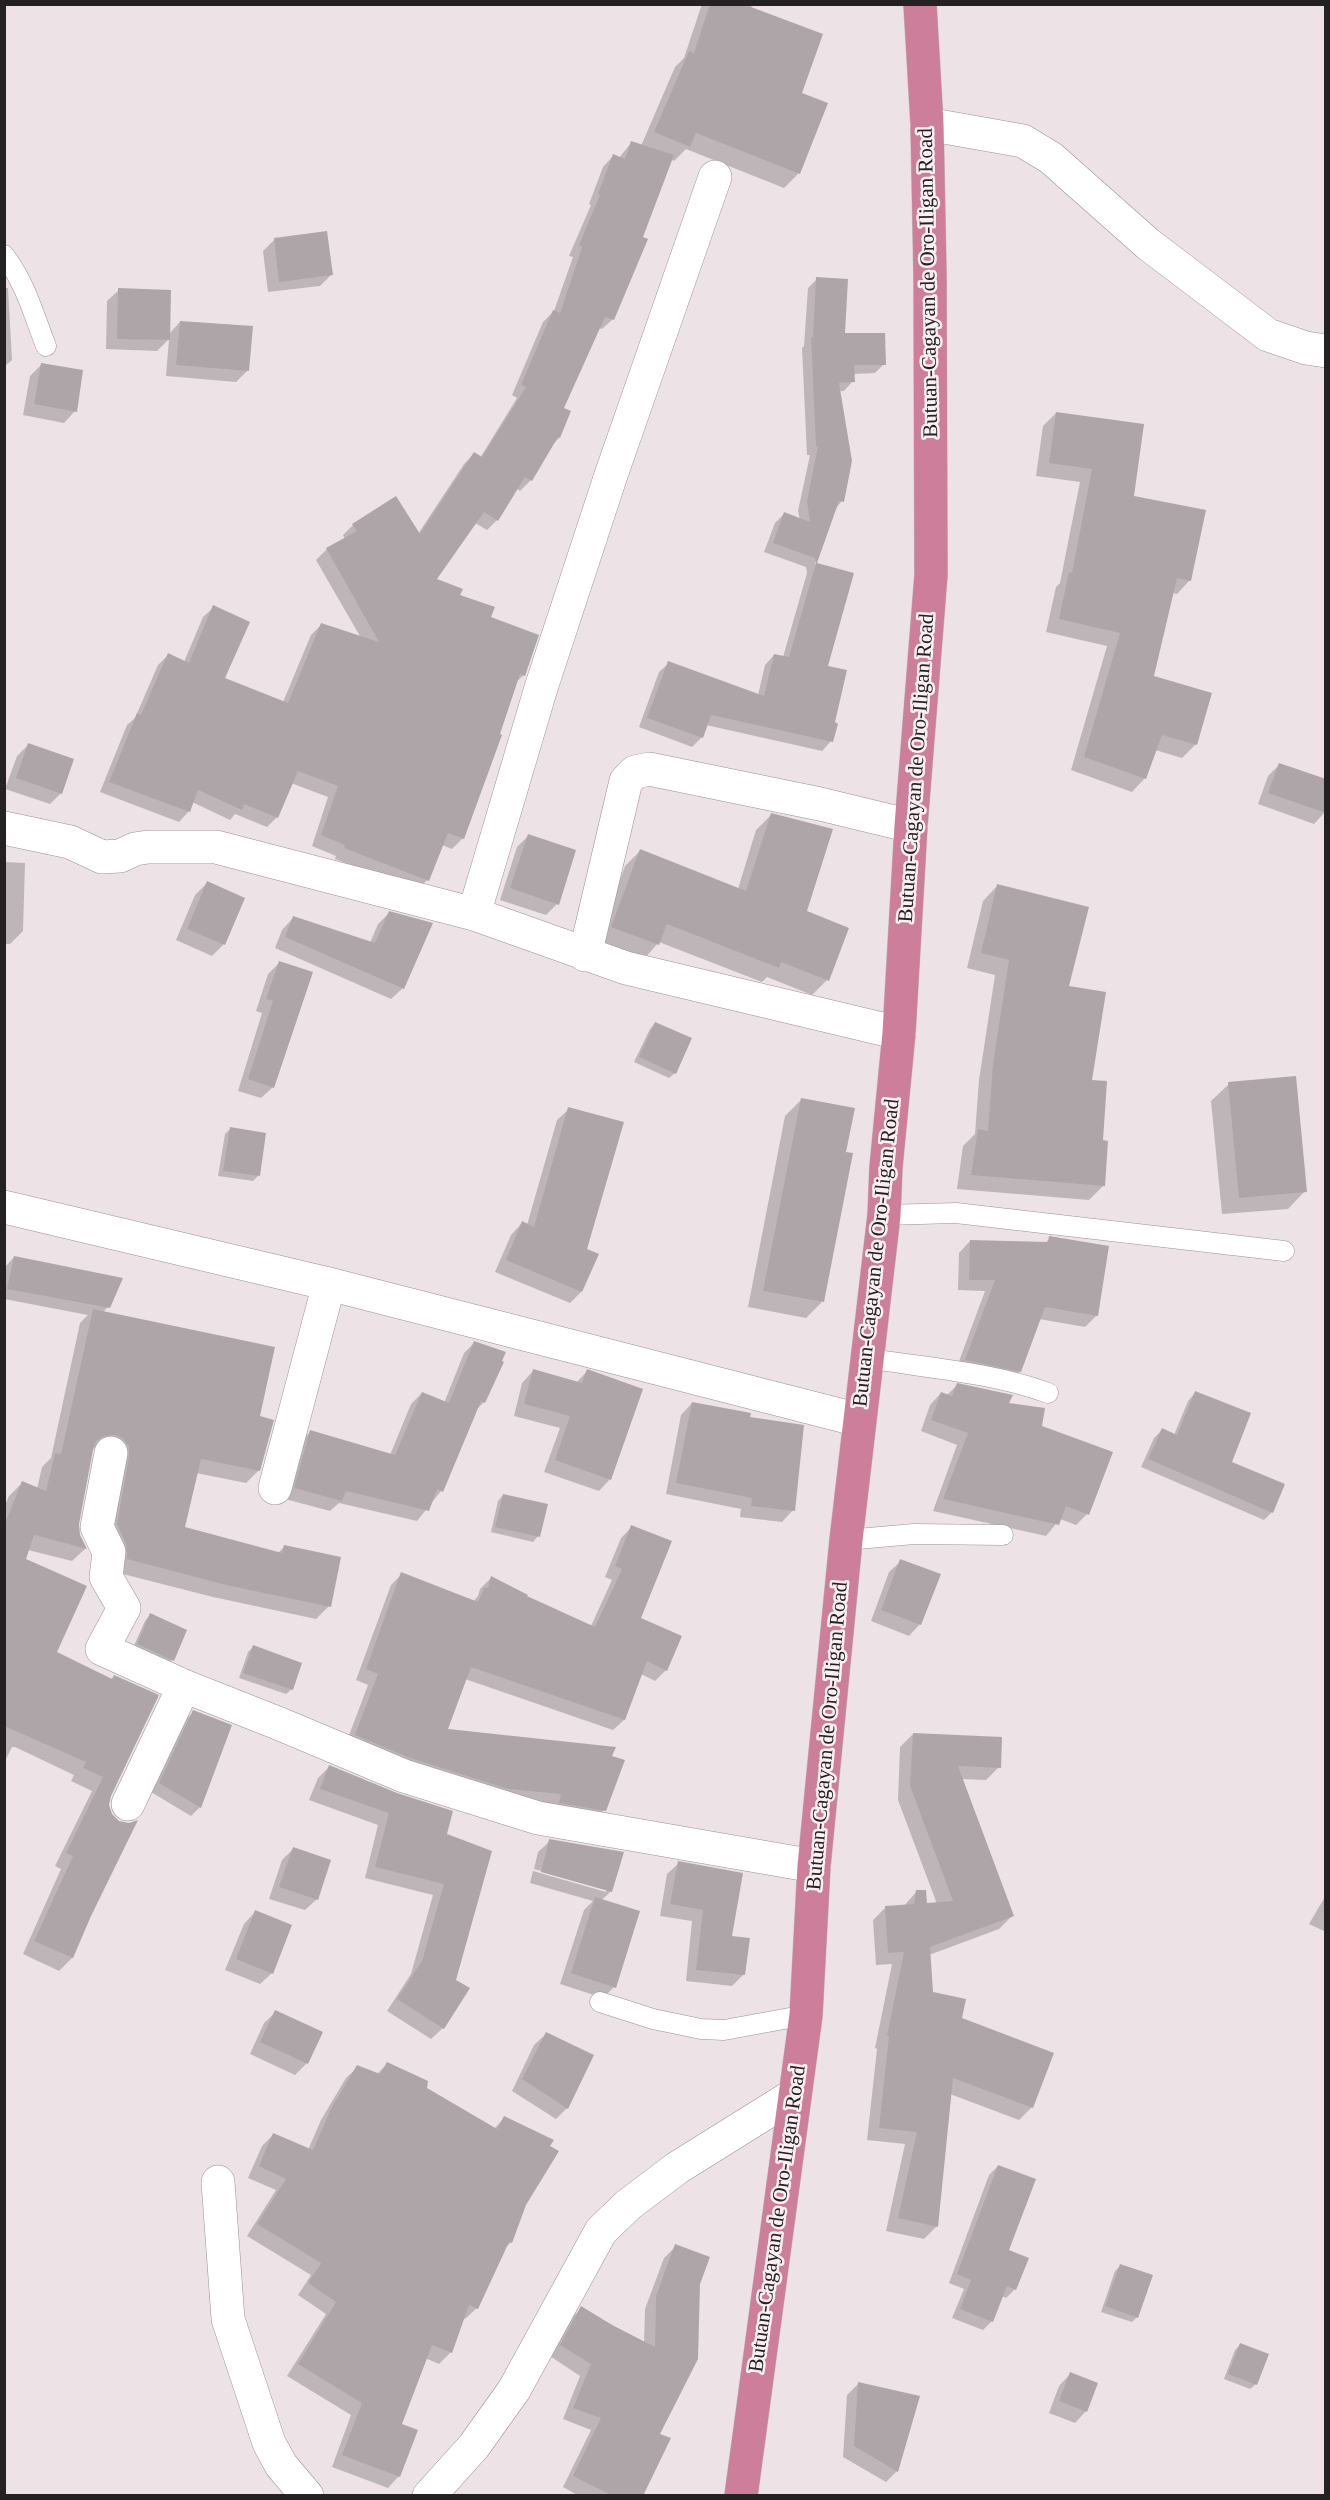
<!DOCTYPE html>
<html>
<head>
<meta charset="utf-8">
<style>
	body { margin:0 }
	#map { position:relative; width:1330px; height:2500px; overflow:hidden; background:#ede3e6; font-family:"Times New Roman",serif }
	canvas { display:block }
	.frame { position:absolute; inset:0; border:6px solid #242122; pointer-events:none }
</style>
</head>
<body>
<div id="map">
<canvas width="1330" height="2500"></canvas>
<div class="frame"></div>
</div>
<script>
const g = document.querySelector('canvas').getContext('2d');
g.lineJoin = 'round';
function fill(path, color) {
  g.fillStyle = color;
  g.fill(path, 'evenodd');
}
function stroke(path, color, width, dash) {
  g.strokeStyle = color;
  g.lineWidth = width;
  g.lineCap = dash ? 'butt' : 'round';
  g.setLineDash(dash || []);
  g.stroke(path);
}
function write(font, color, halo, rows, align = 'center') {
  g.font = font + ' "Times New Roman",serif';
  g.lineWidth = 5;
  g.setLineDash([]);
  g.textBaseline = 'middle';
  g.strokeStyle = halo;
  g.fillStyle = color;
  for (const [text, x, y, turn = 0] of rows) {
    g.save();
    g.translate(x, y);
    g.rotate((+turn || 0) * Math.PI / 180);
    g.textAlign = isNaN(turn) ? turn : align;
    if (halo) g.strokeText(text, 0, 0);
    g.fillText(text, 0, 0);
    g.restore();
  }
}
fill(new Path2D(`
	M 702,4 L 752,4 L 751,9 L 800,94 L 799,173 L 784,188 L 686,149 L 674,161 L 670,159 L 613,319 L 602,329 L 598,328 L 562,409 L 559,438 L 552,445 L 530,481 L 520,491 L 516,488 L 497,520 L 487,530 L 475,523 L 435,580 L 489,618 L 524,675 L 515,683 L 463,838 L 452,849 L 442,845 L 427,880 L 417,891 L 335,859 L 336,856 L 312,846 L 328,797 L 291,783 L 277,817 L 267,827 L 235,814 L 230,820 L 192,802 L 189,811 L 179,822 L 100,792 L 127,725 L 135,718 L 158,665 L 168,655 L 184,662 L 203,617 L 214,607 L 223,679 L 283,702 L 311,635 L 321,625 L 361,638 L 316,560 L 327,549 L 345,539 L 343,535 L 353,525 L 418,534 L 464,464 L 474,454 L 480,458 L 517,398 L 512,395 L 543,322 L 554,311 L 573,257 L 569,256 L 591,205 L 589,204 L 603,167 L 613,156 L 619,158 L 631,143 L 641,146 L 675,67 L 684,58 Z
	M 274,240 L 332,274 L 320,286 L 268,292 L 263,251 Z
	M 817,279 L 843,335 L 884,364 L 875,373 L 853,374 L 853,381 L 844,391 L 839,391 L 842,501 L 835,509 L 815,564 L 852,574 L 826,667 L 833,723 L 831,741 L 822,751 L 706,725 L 702,737 L 692,747 L 639,727 L 659,672 L 669,663 L 758,695 L 765,665 L 774,655 L 783,657 L 807,573 L 806,567 L 764,552 L 775,523 L 784,514 L 800,520 L 798,511 L 810,455 L 807,455 L 802,348 L 804,346 L 808,288 Z
	M 4,288 L 8,288 L 12,360 L 4,367 Z
	M 119,290 L 168,335 L 180,322 L 248,370 L 236,382 L 166,376 L 169,339 L 157,351 L 106,349 L 107,301 Z
	M 42,364 L 75,411 L 64,423 L 23,415 L 30,376 Z
	M 1056,413 L 1132,497 L 1190,580 L 1177,594 L 1172,593 L 1153,677 L 1210,694 L 1195,745 L 1182,758 L 1155,750 L 1145,778 L 1132,792 L 1071,770 L 1107,646 L 1046,632 L 1056,587 L 1060,583 L 1080,482 L 1036,476 L 1043,426 Z
	M 28,745 L 61,793 L 50,804 L 5,789 L 17,756 Z
	M 1279,765 L 1325,812 L 1314,824 L 1258,804 L 1268,776 Z
	M 771,815 L 827,980 L 812,995 L 767,977 L 762,982 L 659,942 L 643,960 L 597,942 L 625,866 L 640,851 L 738,889 L 756,830 Z
	M 528,836 L 557,904 L 546,915 L 500,900 L 517,847 Z
	M 4,862 L 25,863 L 23,931 L 10,944 L 4,944 Z
	M 207,883 L 224,944 L 212,956 L 176,940 L 195,895 Z
	M 997,886 L 1067,987 L 1091,1081 L 1101,1141 L 1103,1186 L 1089,1200 L 957,1189 L 963,1146 L 975,1134 L 979,1080 L 995,975 L 967,968 L 983,901 Z
	M 389,913 L 403,988 L 391,999 L 275,948 L 282,930 L 293,918 L 370,943 L 378,924 Z
	M 280,962 L 273,1087 L 261,1098 L 238,1091 L 262,1013 L 256,1011 L 268,974 Z
	M 655,1023 L 675,1073 L 669,1078 L 634,1062 L 650,1029 Z
	M 1229,1084 L 1305,1191 L 1288,1209 L 1222,1214 L 1211,1101 Z
	M 801,1100 L 845,1153 L 851,1154 L 822,1302 L 806,1318 L 748,1307 L 785,1116 Z
	M 569,1109 L 586,1250 L 581,1292 L 570,1303 L 495,1272 L 511,1235 L 522,1223 L 527,1225 L 557,1120 Z
	M 230,1129 L 258,1176 L 253,1181 L 218,1176 L 225,1134 Z
	M 1050,1238 L 1097,1315 L 1085,1327 L 1039,1319 L 1020,1371 L 1008,1383 L 955,1372 L 985,1291 L 958,1290 L 959,1253 L 970,1241 L 1044,1244 Z
	M 14,1257 L 108,1307 L 103,1312 L 259,1417 L 259,1470 L 246,1483 L 196,1473 L 183,1528 L 277,1554 L 284,1547 L 329,1606 L 316,1619 L 213,1597 L 115,1572 L 100,1447 L 92,1448 L 77,1523 L 79,1536 L 85,1549 L 72,1561 L 28,1550 L 24,1560 L 55,1652 L 111,1680 L 114,1677 L 110,1796 L 89,1916 L 72,1958 L 59,1971 L 23,1954 L 61,1869 L 55,1866 L 92,1791 L 71,1781 L 74,1775 L 15,1747 L 12,1747 L 4,1763 L 4,1507 L 9,1496 L 22,1483 L 37,1489 L 42,1467 L 51,1458 L 80,1323 L 88,1315 L 4,1299 L 5,1267 Z
	M 475,1342 L 484,1402 L 475,1411 L 441,1491 L 417,1521 L 339,1503 L 330,1511 L 285,1499 L 300,1442 L 310,1432 L 390,1455 L 411,1404 L 422,1393 L 444,1403 L 464,1353 Z
	M 533,1371 L 576,1383 L 587,1371 L 610,1479 L 599,1491 L 544,1472 L 560,1428 L 514,1416 L 522,1383 Z
	M 957,1385 L 1007,1404 L 1041,1427 L 1087,1514 L 1076,1525 L 1060,1519 L 1046,1536 L 933,1511 L 957,1445 L 921,1431 L 930,1405 L 941,1393 L 947,1395 Z
	M 1195,1393 L 1230,1463 L 1283,1485 L 1272,1512 L 1264,1520 L 1141,1467 L 1154,1438 L 1162,1430 L 1174,1435 L 1188,1401 Z
	M 692,1403 L 749,1419 L 793,1510 L 782,1522 L 740,1517 L 741,1509 L 666,1494 L 681,1415 Z
	M 503,1495 L 538,1536 L 533,1542 L 491,1532 L 498,1501 Z
	M 632,1527 L 639,1619 L 666,1670 L 655,1681 L 641,1674 L 624,1720 L 613,1730 L 465,1679 L 446,1730 L 610,1756 L 604,1810 L 593,1821 L 345,1746 L 368,1685 L 356,1680 L 391,1585 L 402,1574 L 473,1602 L 478,1596 L 480,1589 L 491,1578 L 525,1597 L 591,1626 L 612,1580 L 605,1577 L 621,1538 Z
	M 901,1561 L 920,1624 L 909,1636 L 871,1621 L 889,1572 Z
	M 150,1615 L 172,1660 L 167,1665 L 132,1650 L 145,1621 Z
	M 253,1647 L 292,1689 L 286,1694 L 239,1678 L 248,1652 Z
	M 194,1712 L 230,1726 L 200,1807 L 191,1816 L 151,1792 L 185,1720 Z
	M 913,1734 L 999,1767 L 986,1780 L 961,1779 L 1012,1916 L 999,1929 L 929,1955 L 931,1994 L 960,2019 L 1032,2107 L 1019,2120 L 950,2094 L 937,2226 L 924,2239 L 886,2231 L 905,2144 L 867,2140 L 877,2049 L 875,2048 L 892,1964 L 876,1965 L 873,1920 L 886,1907 L 904,1906 L 917,1891 L 926,1904 L 937,1904 L 898,1800 L 900,1747 Z
	M 329,1767 L 396,1795 L 445,1835 L 443,2028 L 431,2039 L 387,2011 L 411,1974 L 433,1895 L 365,1878 L 378,1825 L 309,1800 L 318,1778 Z
	M 550,1841 L 611,1891 L 602,1900 L 614,1987 L 603,1998 L 560,1984 L 584,1910 L 593,1901 L 530,1883 L 533,1871 L 606,1892 L 606,1888 L 534,1869 L 538,1852 Z
	M 293,1849 L 317,1899 L 305,1910 L 269,1899 L 282,1860 Z
	M 679,1863 L 730,1937 L 744,1974 L 732,1986 L 686,1981 L 692,1921 L 660,1916 L 667,1874 Z
	M 1326,1895 L 1326,1932 L 1309,1924 Z
	M 255,1912 L 272,1973 L 260,1984 L 225,1970 L 244,1924 Z
	M 276,2012 L 321,2033 L 307,2063 L 295,2075 L 250,2054 L 264,2023 Z
	M 546,2034 L 567,2108 L 556,2119 L 512,2091 L 534,2045 Z
	M 388,2063 L 425,2089 L 494,2129 L 504,2118 L 525,2205 L 511,2242 L 504,2249 L 477,2308 L 465,2319 L 463,2318 L 451,2352 L 439,2364 L 425,2358 L 400,2425 L 399,2476 L 388,2488 L 332,2467 L 351,2415 L 287,2376 L 326,2314 L 298,2295 L 311,2275 L 247,2236 L 276,2190 L 248,2178 L 262,2146 L 274,2134 L 308,2150 L 321,2120 L 346,2078 L 358,2067 L 377,2074 Z
	M 998,2166 L 1008,2251 L 1015,2289 L 1006,2298 L 1002,2296 L 992,2321 L 983,2330 L 952,2318 L 964,2289 L 949,2283 L 989,2175 Z
	M 676,2246 L 698,2284 L 641,2496 L 579,2496 L 563,2487 L 591,2430 L 563,2419 L 580,2376 L 550,2356 L 570,2319 L 582,2308 L 644,2343 L 645,2309 L 664,2258 Z
	M 1120,2266 L 1137,2317 L 1132,2322 L 1101,2312 L 1115,2271 Z
	M 1240,2345 L 1256,2384 L 1250,2389 L 1224,2379 L 1235,2350 Z
	M 1070,2374 L 1086,2411 L 1075,2423 L 1049,2413 L 1059,2386 Z
	M 858,2384 L 897,2471 L 886,2482 L 843,2457 L 847,2395 Z`), '#0003');
fill(new Path2D(`
	M 710,4 L 743,4 L 823,34 L 802,93 L 828,103 L 800,174 L 696,133 L 690,147 L 654,132 L 689,51 L 694,53 Z
	M 631,141 L 674,155 L 643,237 L 648,239 L 614,320 L 605,317 L 564,408 L 571,411 L 560,438 L 558,437 L 532,481 L 525,477 L 498,521 L 484,512 L 437,579 L 463,589 L 460,595 L 495,607 L 491,617 L 539,635 L 525,676 L 520,674 L 500,734 L 502,735 L 464,839 L 448,833 L 429,881 L 344,848 L 345,845 L 321,835 L 338,786 L 298,771 L 278,818 L 244,804 L 242,810 L 198,790 L 190,812 L 109,782 L 137,713 L 141,715 L 168,653 L 189,663 L 213,605 L 250,622 L 225,678 L 288,703 L 321,623 L 379,642 L 326,548 L 357,531 L 352,524 L 396,496 L 420,534 L 474,452 L 482,457 L 526,387 L 521,385 L 553,310 L 560,313 L 582,247 L 579,245 L 600,195 L 598,194 L 613,154 L 625,159 Z
	M 327,231 L 333,275 L 279,282 L 274,238 Z
	M 816,277 L 848,279 L 845,333 L 885,333 L 886,365 L 854,365 L 855,382 L 839,383 L 852,461 L 844,502 L 839,501 L 817,563 L 854,573 L 828,666 L 847,670 L 835,722 L 838,724 L 833,742 L 711,715 L 703,738 L 647,718 L 668,661 L 764,696 L 774,654 L 789,657 L 816,563 L 815,558 L 773,543 L 784,512 L 810,522 L 807,501 L 818,446 L 816,447 L 811,337 L 813,337 Z
	M 118,288 L 171,290 L 170,340 L 117,339 Z
	M 180,321 L 253,326 L 249,371 L 176,365 Z
	M 41,363 L 83,370 L 77,412 L 34,404 Z
	M 1056,412 L 1144,424 L 1134,496 L 1206,510 L 1191,581 L 1177,578 L 1154,676 L 1212,693 L 1197,745 L 1162,735 L 1146,779 L 1084,757 L 1120,633 L 1059,619 L 1069,572 L 1072,573 L 1092,469 L 1049,463 Z
	M 28,743 L 74,759 L 62,794 L 16,778 Z
	M 1279,763 L 1326,779 L 1326,813 L 1268,793 Z
	M 771,813 L 833,829 L 807,911 L 849,928 L 829,981 L 781,962 L 779,968 L 667,924 L 659,945 L 611,927 L 640,849 L 746,891 Z
	M 528,834 L 576,850 L 559,905 L 510,888 Z
	M 207,881 L 245,898 L 225,945 L 187,929 Z
	M 997,884 L 1089,907 L 1069,986 L 1106,992 L 1092,1080 L 1107,1081 L 1103,1140 L 1108,1141 L 1105,1186 L 971,1175 L 978,1129 L 988,1131 L 993,1064 L 1009,960 L 981,953 Z
	M 389,911 L 433,923 L 404,989 L 285,937 L 293,916 L 375,943 Z
	M 279,961 L 313,972 L 274,1088 L 248,1079 L 273,1001 L 266,999 Z
	M 655,1022 L 692,1038 L 676,1074 L 639,1057 Z
	M 1296,1076 L 1307,1192 L 1239,1198 L 1228,1082 Z
	M 801,1098 L 855,1108 L 846,1152 L 853,1153 L 824,1302 L 763,1291 Z
	M 568,1107 L 624,1122 L 587,1249 L 599,1254 L 582,1292 L 506,1260 L 522,1221 L 534,1227 Z
	M 230,1127 L 266,1133 L 260,1176 L 223,1171 Z
	M 1049,1236 L 1109,1246 L 1098,1316 L 1045,1307 L 1021,1372 L 965,1360 L 995,1280 L 969,1280 L 970,1240 L 1048,1242 Z
	M 14,1256 L 123,1278 L 110,1308 L 7,1289 Z
	M 93,1309 L 275,1347 L 260,1416 L 274,1420 L 260,1471 L 201,1459 L 185,1527 L 282,1553 L 284,1545 L 341,1557 L 331,1607 L 226,1585 L 127,1559 L 126,1544 L 117,1524 L 129,1456 L 129,1447 L 123,1438 L 114,1435 L 104,1436 L 96,1441 L 93,1450 L 79,1524 L 80,1535 L 87,1549 L 34,1535 L 26,1559 L 87,1586 L 57,1652 L 112,1679 L 114,1675 L 159,1695 L 111,1796 L 109,1805 L 112,1814 L 119,1821 L 129,1823 L 138,1820 L 91,1916 L 73,1958 L 34,1941 L 73,1856 L 66,1853 L 103,1777 L 83,1768 L 86,1762 L 4,1726 L 4,1526 L 22,1481 L 46,1491 L 55,1453 L 61,1454 Z
	M 474,1341 L 506,1352 L 502,1361 L 504,1362 L 485,1403 L 481,1401 L 443,1492 L 437,1489 L 429,1511 L 346,1491 L 342,1501 L 294,1488 L 310,1430 L 395,1455 L 422,1392 L 449,1403 Z
	M 533,1369 L 582,1383 L 587,1369 L 643,1389 L 611,1480 L 555,1460 L 570,1416 L 524,1404 Z
	M 957,1383 L 1013,1395 L 1009,1403 L 1045,1408 L 1042,1426 L 1113,1452 L 1089,1515 L 1066,1506 L 1059,1525 L 943,1499 L 968,1433 L 931,1420 L 941,1392 L 952,1396 Z
	M 1195,1391 L 1251,1413 L 1232,1462 L 1285,1484 L 1273,1513 L 1148,1459 L 1162,1428 L 1177,1435 Z
	M 692,1402 L 751,1413 L 750,1417 L 804,1425 L 795,1511 L 751,1506 L 752,1498 L 676,1483 Z
	M 503,1494 L 548,1504 L 540,1537 L 495,1527 Z
	M 631,1525 L 672,1541 L 641,1618 L 682,1636 L 667,1671 L 647,1661 L 625,1720 L 471,1667 L 448,1729 L 616,1747 L 612,1756 L 625,1760 L 606,1811 L 559,1803 L 561,1794 L 508,1789 L 410,1758 L 355,1735 L 378,1674 L 366,1669 L 401,1572 L 478,1602 L 484,1588 L 488,1588 L 491,1576 L 528,1595 L 527,1596 L 595,1627 L 622,1569 L 615,1566 Z
	M 900,1559 L 941,1574 L 921,1625 L 881,1610 Z
	M 150,1613 L 187,1630 L 174,1661 L 137,1644 Z
	M 253,1645 L 302,1663 L 293,1690 L 243,1673 Z
	M 193,1710 L 232,1725 L 201,1808 L 159,1783 Z
	M 913,1733 L 1002,1737 L 1001,1768 L 958,1766 L 1014,1916 L 930,1947 L 933,1992 L 966,1999 L 962,2018 L 1054,2053 L 1033,2108 L 953,2078 L 938,2227 L 898,2218 L 917,2132 L 879,2128 L 889,2036 L 887,2036 L 904,1952 L 888,1953 L 885,1906 L 914,1904 L 916,1890 L 926,1890 L 927,1903 L 953,1901 L 910,1786 Z
	M 329,1765 L 397,1793 L 453,1811 L 447,1834 L 492,1851 L 456,1980 L 470,1988 L 444,2029 L 397,1999 L 422,1961 L 444,1884 L 375,1867 L 389,1813 L 320,1789 Z
	M 549,1839 L 624,1852 L 612,1892 L 541,1872 Z
	M 293,1847 L 331,1860 L 318,1900 L 279,1887 Z
	M 678,1861 L 743,1873 L 732,1936 L 750,1938 L 745,1975 L 696,1970 L 703,1910 L 670,1904 Z
	M 595,1897 L 640,1911 L 616,1988 L 571,1973 Z
	M 255,1910 L 292,1925 L 273,1974 L 236,1959 Z
	M 275,2010 L 323,2032 L 308,2064 L 260,2042 Z
	M 546,2032 L 594,2055 L 568,2109 L 522,2079 Z
	M 387,2062 L 428,2081 L 427,2088 L 497,2129 L 504,2116 L 554,2140 L 550,2146 L 559,2151 L 526,2205 L 512,2243 L 509,2242 L 478,2309 L 469,2305 L 452,2353 L 432,2345 L 402,2424 L 418,2430 L 400,2477 L 342,2455 L 362,2403 L 298,2364 L 336,2302 L 308,2283 L 321,2263 L 257,2224 L 286,2179 L 259,2166 L 273,2133 L 313,2150 L 332,2107 L 357,2065 L 380,2074 Z
	M 998,2165 L 1036,2179 L 1009,2250 L 1029,2258 L 1016,2290 L 1007,2286 L 993,2322 L 960,2309 L 971,2280 L 957,2274 Z
	M 675,2244 L 710,2257 L 700,2284 L 698,2359 L 660,2434 L 671,2438 L 643,2496 L 613,2496 L 573,2476 L 601,2418 L 573,2408 L 591,2364 L 560,2345 L 581,2306 L 612,2325 L 655,2347 L 656,2296 Z
	M 1120,2264 L 1153,2275 L 1138,2318 L 1105,2306 Z
	M 1240,2343 L 1269,2354 L 1257,2385 L 1228,2374 Z
	M 1070,2372 L 1098,2383 L 1087,2412 L 1059,2401 Z
	M 858,2382 L 920,2396 L 898,2472 L 854,2446 Z`), '#aea5a8');
const lane = new Path2D(`
	M 4,255 C 26,284 33,313 46,346
	M 884,1215 L 956,1213 L 1284,1251
	M 866,1358 C 926,1368 991,1372 1048,1393
	M 846,1540 L 914,1534 L 1003,1535
	M 600,2002 L 653,2019 L 701,2029 L 724,2030 L 806,2015`);
const street = new Path2D(`
	M 4,828 L 70,842 L 102,857 L 120,856 L 135,849 L 148,847 L 216,847 L 474,914 L 626,968 L 899,1033
	M 474,914 L 541,688 L 611,475 L 715,177
	M 585,955 L 626,781 L 635,772 L 649,769 L 820,804 L 911,826
	M 4,1207 L 329,1284 L 859,1420
	M 111,1453 L 97,1527 L 109,1552 L 106,1577 L 124,1608 L 102,1649 L 184,1686 L 280,1724 L 404,1776 L 538,1818 L 814,1866
	M 275,1488 L 329,1284
	M 128,1804 L 184,1686
	M 218,2182 L 228,2319 L 269,2443 L 281,2465 L 307,2496
	M 429,2496 L 474,2446 L 514,2390 L 601,2231 L 628,2205 L 677,2168 L 794,2095`);
const secondary = new Path2D(`
	M 927,124 L 1023,141 L 1051,158 L 1148,244 L 1268,335 L 1306,348 L 1326,351`);
const highway = new Path2D(`
	M 741,2496 L 806,2015 L 814,1866 L 846,1540 L 884,1215 L 886,1167 L 899,1033 L 911,826 L 931,575 L 930,275 L 927,124 L 920,4`);
stroke(lane, '#989092', 21);
stroke(street, '#989092', 34);
stroke(secondary, '#989092', 34);
stroke(highway, '#c2c1c1', 34);
stroke(lane, '#fff', 20);
stroke(street, '#fff', 33);
stroke(secondary, '#fff', 33);
stroke(highway, '#cd7e9a', 33);
write('21px', '#242122', '#faf0f3', [
	["Butuan-Cagayan de Oro-Iligan Road",929,283,-91],
	["Butuan-Cagayan de Oro-Iligan Road",917,768,-86],
	["Butuan-Cagayan de Oro-Iligan Road",877,1253,-84],
	["Butuan-Cagayan de Oro-Iligan Road",828,1736,-85],
	["Butuan-Cagayan de Oro-Iligan Road",778,2219,-82]
]);
</script>
</body>
</html>
